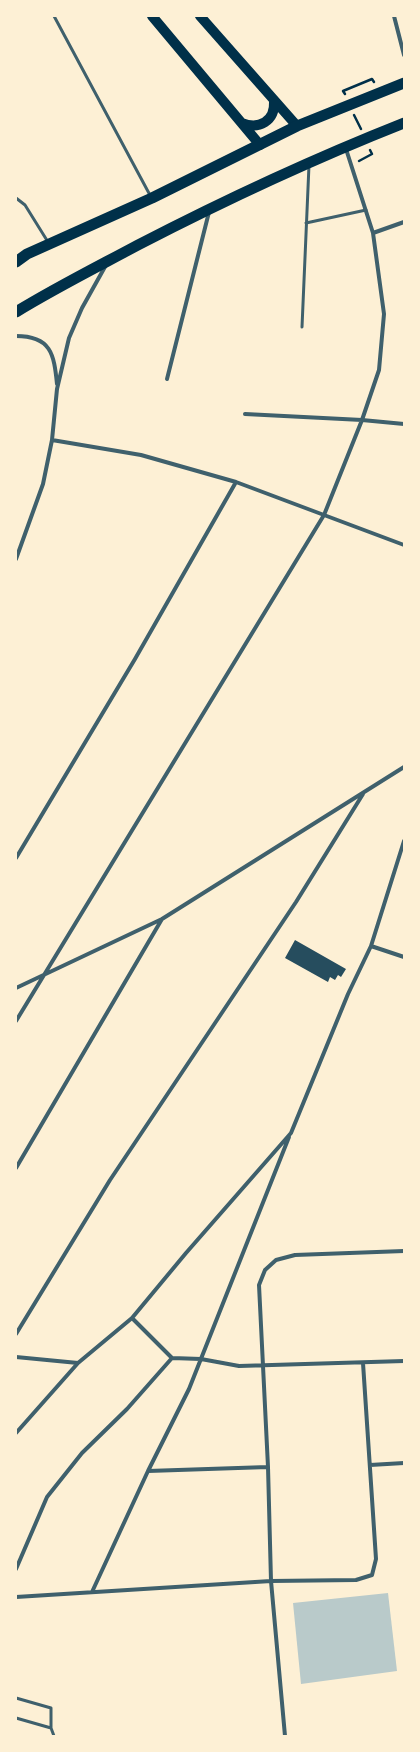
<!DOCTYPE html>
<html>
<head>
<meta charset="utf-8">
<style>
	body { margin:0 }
	#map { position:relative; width:420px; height:1752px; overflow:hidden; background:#fdf0d5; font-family:Lato,sans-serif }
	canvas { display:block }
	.frame { position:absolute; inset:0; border:17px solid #fdf0d5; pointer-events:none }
</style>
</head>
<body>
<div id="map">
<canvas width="420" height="1752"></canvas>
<div class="frame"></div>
</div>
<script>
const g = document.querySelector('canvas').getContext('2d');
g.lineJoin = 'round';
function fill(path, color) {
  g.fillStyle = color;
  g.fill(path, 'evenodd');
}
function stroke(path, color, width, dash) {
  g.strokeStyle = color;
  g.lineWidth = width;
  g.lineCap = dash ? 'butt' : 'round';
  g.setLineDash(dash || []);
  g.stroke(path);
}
fill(new Path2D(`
	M 388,1593 L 397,1671 L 301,1684 L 293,1603 Z`), '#b9caca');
fill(new Path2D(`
	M 295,940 L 346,969 L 341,977 L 338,975 L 335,980 L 330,977 L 328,982 L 285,958 Z`), '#264d5e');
stroke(new Path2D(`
	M 345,94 L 343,91 L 372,79 L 374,82
	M 354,115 L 361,129
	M 359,161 L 372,154 L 370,150`), '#003049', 2.5);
stroke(new Path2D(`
	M 54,16 L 151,197
	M 16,198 L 25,205 L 48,242
	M 306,223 L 366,210
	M 302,327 L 309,165
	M 16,1698 L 51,1708 L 51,1728 L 54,1736
	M 16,1718 L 51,1728`), '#3f606c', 3);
stroke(new Path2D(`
	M 394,16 L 404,55
	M 373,233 L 404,222
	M 16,336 C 51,336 54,354 57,384
	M 167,379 L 209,212
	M 245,414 L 362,420 L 404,424
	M 52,440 L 141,455 L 236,482 L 404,545
	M 16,559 L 43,484 L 52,440 L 57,389 L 69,338 L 82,308 L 106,265
	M 16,858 L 135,659 L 236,482
	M 371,946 L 404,957
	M 16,988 L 162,919 L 404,767
	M 16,1021 L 324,515 L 362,420 L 379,370 L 384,314 L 373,233 L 346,149
	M 16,1168 L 162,919
	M 132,1318 L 172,1358 L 201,1359 L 239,1366 L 404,1361
	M 16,1334 L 110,1180 L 296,902 L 363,794
	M 16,1357 L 78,1363 L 132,1318 L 186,1253 L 291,1133 L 348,994 L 371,946 L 404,841
	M 16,1433 L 78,1363
	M 370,1465 L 404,1463
	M 148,1471 L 268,1467
	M 16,1569 L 47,1497 L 82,1453 L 127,1409 L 172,1358
	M 92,1592 L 148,1471 L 189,1389 L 289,1137
	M 16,1597 L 271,1581 L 356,1580 L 372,1575 L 376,1559 L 363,1363
	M 285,1736 L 271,1581 L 268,1467 L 259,1285 L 265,1270 L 276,1260 L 295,1255 L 404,1251`), '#3f606c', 4);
stroke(new Path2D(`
	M 152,16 L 260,145
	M 200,16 L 297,126
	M 242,123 C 259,130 275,121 274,102`), '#003049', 10);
stroke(new Path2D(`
	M 16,262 L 27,254 L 152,198 L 297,126 L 404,83
	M 16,312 C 55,288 97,267 138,245 C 225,200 313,159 404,123`), '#003049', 11);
</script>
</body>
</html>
